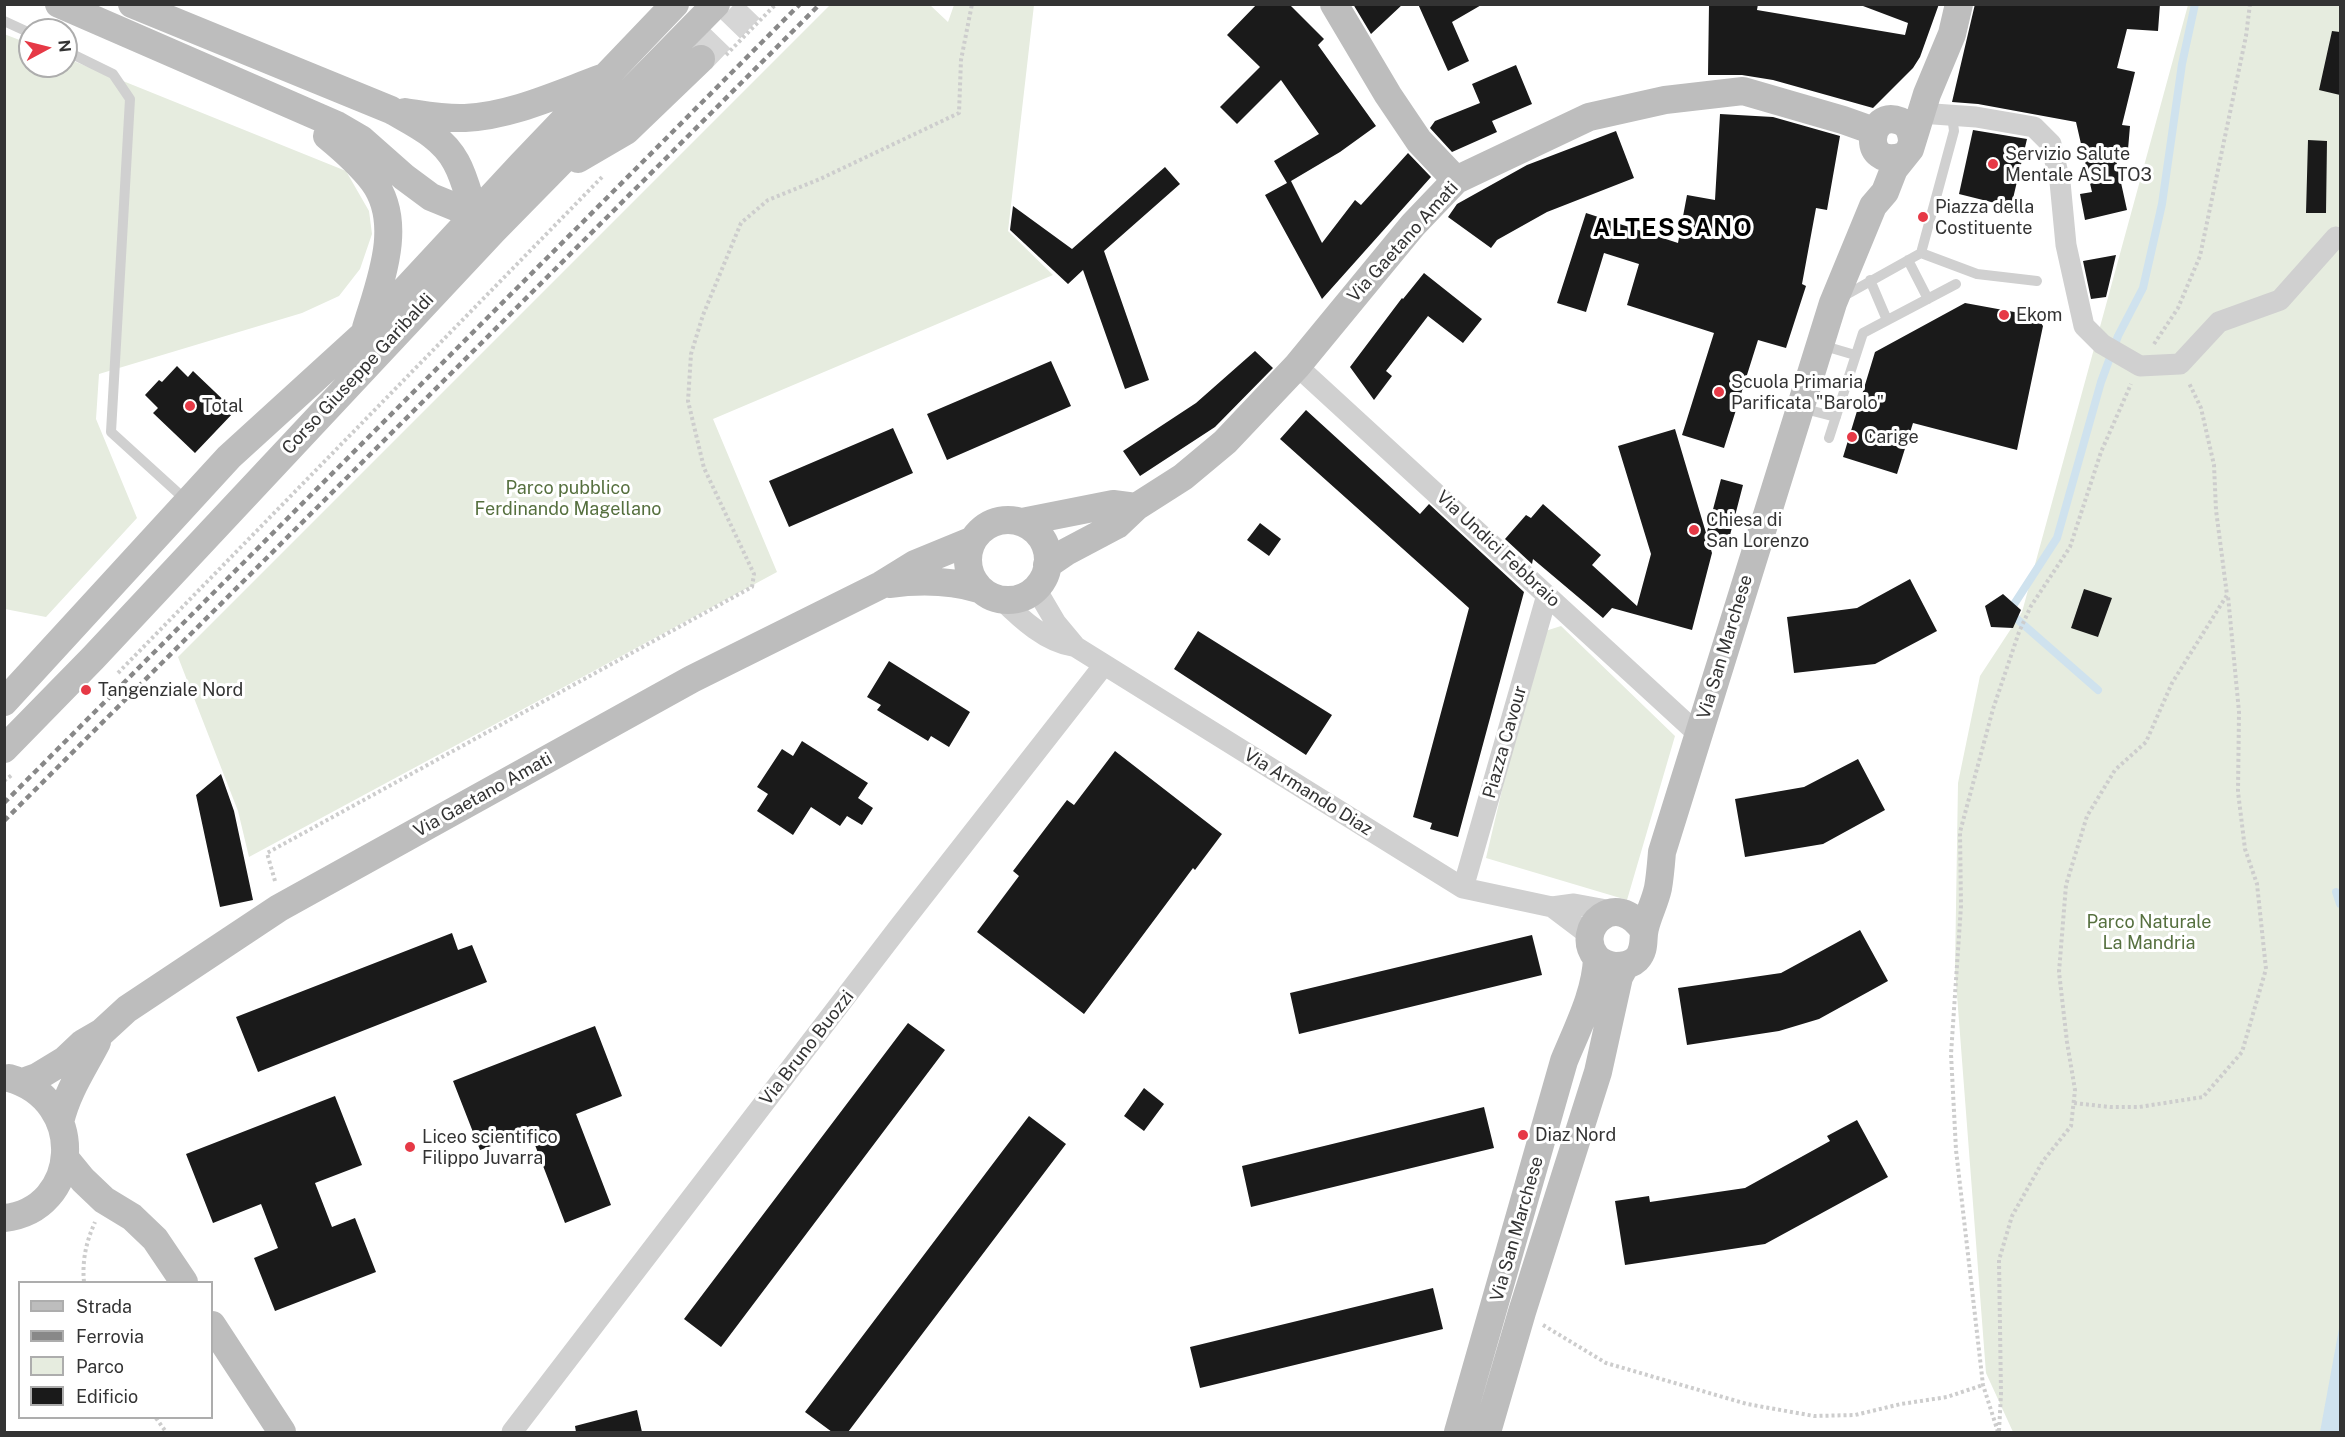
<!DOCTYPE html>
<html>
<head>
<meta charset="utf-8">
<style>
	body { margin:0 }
	#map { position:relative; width:2345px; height:1437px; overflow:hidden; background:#fff; font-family:"Public Sans",sans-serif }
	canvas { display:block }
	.frame { position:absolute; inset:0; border:6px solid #333; pointer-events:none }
	.legend { position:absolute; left:18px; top:1281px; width:195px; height:138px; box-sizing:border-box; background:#fff; border:2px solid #adadad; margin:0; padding:8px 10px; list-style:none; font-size:18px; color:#333 }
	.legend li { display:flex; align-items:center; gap:12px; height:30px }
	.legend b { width:30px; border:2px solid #adadad }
	.north { position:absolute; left:18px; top:18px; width:60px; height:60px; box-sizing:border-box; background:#fff; border:2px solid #adadad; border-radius:50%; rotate:83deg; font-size:16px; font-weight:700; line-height:24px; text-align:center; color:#333 }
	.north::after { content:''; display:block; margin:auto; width:21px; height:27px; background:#e63946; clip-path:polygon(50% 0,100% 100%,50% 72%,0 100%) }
</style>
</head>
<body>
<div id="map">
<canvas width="2345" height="1437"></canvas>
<div class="frame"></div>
<ul class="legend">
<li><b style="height:8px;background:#bdbdbd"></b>Strada</li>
<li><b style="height:8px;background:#888"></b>Ferrovia</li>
<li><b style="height:16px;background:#e6ecdf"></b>Parco</li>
<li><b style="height:16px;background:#1a1a1a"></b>Edificio</li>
</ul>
<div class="north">N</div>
</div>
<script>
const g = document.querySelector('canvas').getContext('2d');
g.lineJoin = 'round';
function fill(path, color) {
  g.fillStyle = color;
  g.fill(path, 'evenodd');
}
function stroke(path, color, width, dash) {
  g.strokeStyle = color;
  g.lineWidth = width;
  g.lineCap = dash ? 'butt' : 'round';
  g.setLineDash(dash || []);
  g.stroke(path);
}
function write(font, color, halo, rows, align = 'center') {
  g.font = font + ' "Public Sans",sans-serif';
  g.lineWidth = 6;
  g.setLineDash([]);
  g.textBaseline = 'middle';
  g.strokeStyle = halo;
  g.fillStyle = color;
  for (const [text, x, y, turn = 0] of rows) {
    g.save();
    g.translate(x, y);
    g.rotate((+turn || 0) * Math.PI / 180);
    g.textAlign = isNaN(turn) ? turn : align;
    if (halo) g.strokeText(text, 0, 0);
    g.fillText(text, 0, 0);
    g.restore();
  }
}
fill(new Path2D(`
	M 831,4 L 930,5 L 948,22 L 954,5 L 1034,5 L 1008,231 L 1053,275 L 713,419 L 777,572 L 249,857 L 238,811 L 178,657 Z
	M 2188,5 L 2340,5 L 2340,1432 L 2013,1432 L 1986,1373 L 1955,969 L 1958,783 L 1980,676 L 2022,612 Z
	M 4,34 L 30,44 L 30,66 L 66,66 L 66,58 L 346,171 L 369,211 L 372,234 L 360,269 L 339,296 L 302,313 L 99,374 L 96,419 L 137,518 L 46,617 L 5,609 Z
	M 1561,626 L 1675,736 L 1627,900 L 1486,858 L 1539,633 Z`), '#e6ecdf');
fill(new Path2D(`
	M 2340,1323 L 2340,1432 L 2320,1432 Z`), '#cfe2ee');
stroke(new Path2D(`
	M 2098,690 L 2009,612 L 2057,538 L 2101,382 L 2118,336 L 2143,288 L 2162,204 L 2182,64 L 2195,4
	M 2336,892 L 2340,904`), '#cfe2ee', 8);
fill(new Path2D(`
	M 1257,4 L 1289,4 L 1324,39 L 1318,45 L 1376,126 L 1340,152 L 1291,181 L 1322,243 L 1355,200 L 1361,205 L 1408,153 L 1431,177 L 1322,299 L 1265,195 L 1287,183 L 1274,161 L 1319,134 L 1281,80 L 1237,124 L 1220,107 L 1260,67 L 1227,35 Z
	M 1353,4 L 1403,4 L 1371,34 Z
	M 1418,4 L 1483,4 L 1452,22 L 1469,61 L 1448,71 Z
	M 1709,4 L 1758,4 L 1757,10 L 1905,35 L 1908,23 L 1863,6 L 1863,4 L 1939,4 L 1920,57 L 1913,68 L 1873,108 L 1773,80 L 1742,75 L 1708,75 Z
	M 1975,4 L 2160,4 L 2158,31 L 2127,29 L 2117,68 L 2135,72 L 2122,125 L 2130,126 L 2127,161 L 2116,160 L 2127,210 L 2085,220 L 2080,194 L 2092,192 L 2076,122 L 1978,104 L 1952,102 Z
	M 2332,31 L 2340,32 L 2340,95 L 2319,90 Z
	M 1516,65 L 1532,104 L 1492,121 L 1497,132 L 1452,152 L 1430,128 L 1435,121 L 1480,103 L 1472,84 Z
	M 1720,114 L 1773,117 L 1840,136 L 1827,210 L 1816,208 L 1802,284 L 1806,286 L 1786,348 L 1758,340 L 1724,448 L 1682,435 L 1714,333 L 1627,305 L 1639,264 L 1604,253 L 1586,312 L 1557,303 L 1586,213 L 1678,243 L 1687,195 L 1715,200 Z
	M 1973,130 L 2027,139 L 2011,207 L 1959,194 Z
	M 1616,131 L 1634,178 L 1547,212 L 1497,240 L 1491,248 L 1448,217 L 1457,204 L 1527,165 Z
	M 2308,140 L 2327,141 L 2326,213 L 2306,213 Z
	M 1165,167 L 1180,184 L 1104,251 L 1149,380 L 1125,389 L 1083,270 L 1068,284 L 1010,230 L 1013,206 L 1072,249 Z
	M 2116,255 L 2106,297 L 2091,299 L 2083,261 Z
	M 1424,273 L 1482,319 L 1463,343 L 1428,316 L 1386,371 L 1392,376 L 1374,400 L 1350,367 L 1402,298 L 1403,299 Z
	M 1965,303 L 2036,316 L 2043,326 L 2017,450 L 1913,423 L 1897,474 L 1843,457 L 1875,352 Z
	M 1255,351 L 1273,368 L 1215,427 L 1140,476 L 1123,451 L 1196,403 Z
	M 1051,361 L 1071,406 L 947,460 L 927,414 Z
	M 177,366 L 188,377 L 193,371 L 235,411 L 195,453 L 153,413 L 158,408 L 145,395 L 159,380 L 162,382 Z
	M 1306,410 L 1420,514 L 1429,504 L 1524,592 L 1458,837 L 1430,829 L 1432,823 L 1413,817 L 1469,608 L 1280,439 Z
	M 893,428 L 913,473 L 789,527 L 769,481 Z
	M 1675,429 L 1712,553 L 1692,630 L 1612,608 L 1603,618 L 1533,559 L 1532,564 L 1505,539 L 1526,515 L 1531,518 L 1543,504 L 1601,555 L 1592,565 L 1637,606 L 1651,554 L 1618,446 Z
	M 1721,479 L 1743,485 L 1729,539 L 1707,532 Z
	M 1260,523 L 1281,539 L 1269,556 L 1247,540 Z
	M 1910,579 L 1937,631 L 1875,664 L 1794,673 L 1787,617 L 1857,608 Z
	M 2084,589 L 2112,598 L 2098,637 L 2071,628 Z
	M 2003,594 L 2021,610 L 2013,628 L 1991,627 L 1985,606 Z
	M 1198,631 L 1332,715 L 1306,755 L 1174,669 Z
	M 889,661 L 970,712 L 949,747 L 931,736 L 928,741 L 877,710 L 881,705 L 867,697 Z
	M 802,741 L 868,783 L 858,798 L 873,808 L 862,825 L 847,816 L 840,826 L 811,807 L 793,835 L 757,811 L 768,794 L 757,787 L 782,749 L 793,756 Z
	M 1115,751 L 1222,834 L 1195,870 L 1193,868 L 1084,1014 L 977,932 L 1019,876 L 1013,871 L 1067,800 L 1074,805 Z
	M 1858,759 L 1885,810 L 1823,844 L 1745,857 L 1735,799 L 1804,787 Z
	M 221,774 L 234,811 L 253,900 L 220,907 L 196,795 Z
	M 1860,930 L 1888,981 L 1819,1019 L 1779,1031 L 1687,1045 L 1678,988 L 1781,973 Z
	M 452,933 L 458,950 L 472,945 L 487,982 L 258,1072 L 236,1017 Z
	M 1532,935 L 1542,975 L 1299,1034 L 1290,993 Z
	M 908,1023 L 945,1050 L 721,1347 L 684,1319 Z
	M 595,1026 L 622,1096 L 576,1114 L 611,1205 L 565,1223 L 530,1132 L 480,1150 L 453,1081 Z
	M 1144,1088 L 1164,1104 L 1144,1131 L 1124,1116 Z
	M 335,1096 L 362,1165 L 315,1183 L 332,1227 L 355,1218 L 376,1272 L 275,1311 L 254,1258 L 278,1248 L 261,1204 L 213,1223 L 186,1154 Z
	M 1484,1107 L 1494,1148 L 1251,1207 L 1242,1166 Z
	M 1029,1116 L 1066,1144 L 848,1432 L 832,1432 L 805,1412 Z
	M 1857,1120 L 1888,1177 L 1765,1244 L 1625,1265 L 1615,1201 L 1649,1196 L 1650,1202 L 1745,1188 L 1830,1141 L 1827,1136 Z
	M 1433,1288 L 1443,1329 L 1200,1388 L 1190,1347 Z
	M 637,1410 L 642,1432 L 576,1432 L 575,1426 Z`), '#1a1a1a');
stroke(new Path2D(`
	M 701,59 L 754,4`), '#d6d6d6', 28, [28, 14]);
stroke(new Path2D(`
	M 726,55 L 776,4
	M 2154,344 L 2178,308 L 2200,256 L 2246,36 L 2250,4
	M 118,673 L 603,176
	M 4,781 L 13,774
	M 275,881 L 267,853 L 752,587 L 754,574 L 704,468 L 688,401 L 691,354 L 703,315 L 741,223 L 768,200 L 820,179 L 959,113 L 961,60 L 972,4
	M 2074,1103 L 2110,1107 L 2139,1107 L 2203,1097 L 2242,1052 L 2266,969 L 2257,884 L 2245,849 L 2238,792 L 2239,712 L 2228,596
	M 84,1282 C 82,1261 86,1242 95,1222
	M 1543,1325 L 1606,1363 L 1747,1404 L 1814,1416 L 1855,1415 L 1901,1404 L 1947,1397 L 1983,1385
	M 156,1418 L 166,1432
	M 1999,1431 L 2001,1394 L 1999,1260 L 2012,1216 L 2043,1161 L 2071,1126 L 2075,1090 L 2067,1042 L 2059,972 L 2066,885 L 2087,816 L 2115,770 L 2146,742 L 2172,683 L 2227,595 L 2216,510 L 2214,465 L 2201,408 L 2189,383
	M 1998,1432 L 1983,1385 L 1956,1150 L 1951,1054 L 1961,906 L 1960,832 L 1993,709 L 2019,632 L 2031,606 L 2070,547 L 2101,452 L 2131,384`), '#cdcdcd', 4, [3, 3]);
stroke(new Path2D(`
	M 4,21 L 30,33
	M 66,51 L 113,74 L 130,99 L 111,432 L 188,502
	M 1921,253 L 1977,274 L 2037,281
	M 1908,260 L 1928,299
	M 1870,280 L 1887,320
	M 1844,296 L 1921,253 L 1954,131 L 1952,115
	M 1821,345 L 1855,355
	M 1801,408 L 1836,417
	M 1829,438 L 1863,333 L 1956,284`), '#d0d0d0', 10);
stroke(new Path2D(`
	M 1920,113 L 1976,117 L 2034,127 L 2051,144 L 2060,182 L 2066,245 L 2084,326 L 2102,344 L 2140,366 L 2180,364 L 2219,322 L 2280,300 L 2336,237
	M 1297,366 L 1698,734
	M 1036,589 L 1056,623 L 1076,647 L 1463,888 L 1552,907 L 1574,904 L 1612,911
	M 1002,600 C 1021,619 1046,642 1073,646
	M 1463,888 L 1547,595
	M 1552,907 L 1589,935
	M 512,1432 L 899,927 L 1104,665`), '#d0d0d0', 21);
stroke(new Path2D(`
	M 59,4 L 337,125 L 361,139 L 404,177 L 431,197 L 475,215 L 488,225
	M 132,4 L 391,110 C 415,124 442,136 456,162 C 465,178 469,198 475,215
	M 1334,4 L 1388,95 L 1419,141 L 1456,180
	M 405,112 C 425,115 445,119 465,118 C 511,116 558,94 602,78
	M 327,136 C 344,150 360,164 373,181 C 405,224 379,284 366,328
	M 1903,156 C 1860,170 1867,108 1900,121 C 1909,125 1911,131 1912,140
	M 578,159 L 626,131 L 701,59
	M968 560a40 40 0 1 1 80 0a40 40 0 1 1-80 0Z
	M 1022,522 L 1113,504 L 1136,507
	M 1047,565 L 1066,552 L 1117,525 L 1136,507 L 1183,477 L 1225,442 L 1297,366 L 1413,225 L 1456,180 L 1589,117 L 1665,100 L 1743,91 L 1843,120 L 1874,131
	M 889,584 C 920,580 949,580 979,589
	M 4,702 L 229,457 L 364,334 L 521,165 L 675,4
	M 4,749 L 93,658 L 494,230 L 716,4
	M 1644,931 C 1617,888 1573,928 1596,957 C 1600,962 1609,966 1616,966 C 1624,966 1631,965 1637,959 C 1646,949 1642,939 1645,928 C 1648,915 1655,902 1658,888 C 1660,877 1661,864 1662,852 L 1833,303 L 1873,206 L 1885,192 L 1894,169 L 1910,149 L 1927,94 L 1952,34 L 1959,4
	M 23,1082 L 37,1077 L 65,1060 L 83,1043 L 102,1032 L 127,1009 L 279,908 L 692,679 L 881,585 L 915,564 L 971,541
	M 60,1122 C 67,1092 83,1069 97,1042
	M 65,1158 L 83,1180 L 104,1200 L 132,1217 L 155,1239 L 184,1282
	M 4,1218 C 81,1210 88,1100 9,1078
	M 212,1325 L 282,1432
	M 1458,1432 L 1564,1061 C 1577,1029 1596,993 1597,958
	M 1487,1432 L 1522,1312 L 1598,1072 L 1619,977 L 1625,966`), '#bdbdbd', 28);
stroke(new Path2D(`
	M 4,803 L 800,4
	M 4,821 L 820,4`), '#888', 4.5, [6, 4.5]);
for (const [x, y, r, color] of [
	[1993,164,6,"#e63946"],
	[1923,217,6,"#e63946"],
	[2004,315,6,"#e63946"],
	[1719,392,6,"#e63946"],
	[190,406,6,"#e63946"],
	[1852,437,6,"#e63946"],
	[1694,530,6,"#e63946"],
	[86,690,6,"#e63946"],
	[1523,1135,6,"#e63946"],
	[410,1147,6,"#e63946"]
]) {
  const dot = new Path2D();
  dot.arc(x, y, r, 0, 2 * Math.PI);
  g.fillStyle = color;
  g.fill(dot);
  stroke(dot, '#fff', 2);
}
write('18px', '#333', '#fff', [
	["Servizio Salute",2005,154],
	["Mentale ASL TO3",2005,175],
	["Piazza della",1935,207],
	["Costituente",1935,228],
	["Ekom",2016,315],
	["Scuola Primaria",1731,382],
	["Parificata \"Barolo\"",1731,403],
	["Total",202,406],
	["Carige",1864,437],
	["Chiesa di",1706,520],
	["San Lorenzo",1706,541],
	["Tangenziale Nord",98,690],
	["Diaz Nord",1535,1135],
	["Liceo scientifico",422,1137],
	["Filippo Juvarra",422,1158]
], 'left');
write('18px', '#333', '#fff', [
	["Via Gaetano Amati",1403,242,-48],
	["Corso Giuseppe Garibaldi",358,374,-47],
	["Via Undici Febbraio",1498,549,43],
	["Via San Marchese",1725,647,-73],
	["Piazza Cavour",1505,742,-74],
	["Via Armando Diaz",1308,792,32],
	["Via Gaetano Amati",483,795,-29],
	["Via Bruno Buozzi",807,1048,-52],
	["Via San Marchese",1517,1229,-74]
]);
write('18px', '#56703f', '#fff', [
	["Parco pubblico",568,488],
	["Ferdinando Magellano",568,509],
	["Parco Naturale",2149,922],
	["La Mandria",2149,943]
]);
g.letterSpacing = '1.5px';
write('bold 24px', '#000', '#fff', [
	["ALTESSANO",1673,229]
]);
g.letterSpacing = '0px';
</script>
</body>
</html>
